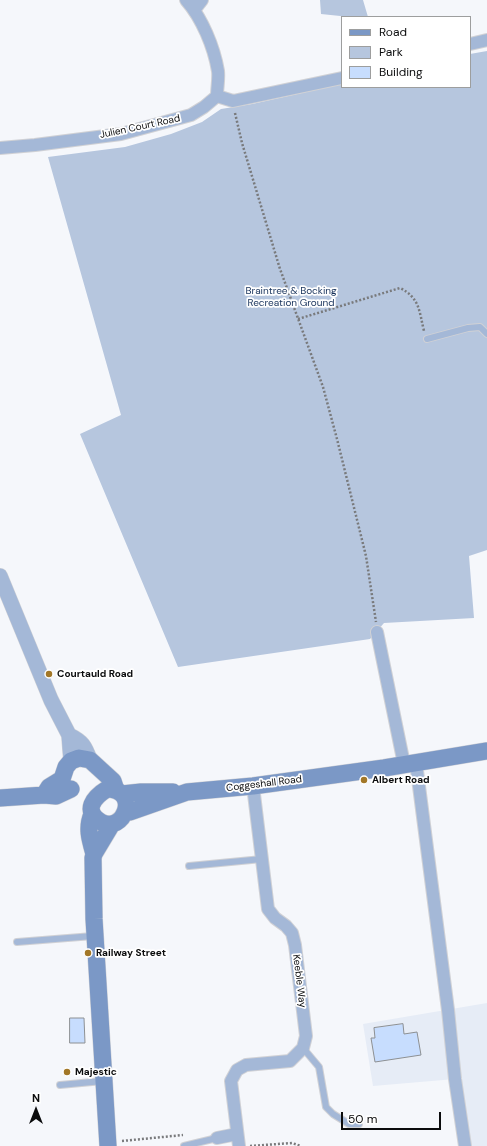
<!DOCTYPE html>
<html>
<head>
<meta charset="utf-8">
<style>
	body { margin:0 }
	#map { position:relative; width:487px; height:1146px; overflow:hidden; background:#f5f7fb; font-family:"DM Sans",sans-serif }
	canvas { display:block }
	.legend { position:absolute; left:341px; top:16px; width:130px; height:72px; box-sizing:border-box; background:#fff; border:1px solid #9d9e9e; margin:0; padding:5px 7px; list-style:none; font-size:12px; color:#0b0c0d }
	.legend li { display:flex; align-items:center; gap:8px; height:20px }
	.legend b { width:20px; border:1px solid #9d9e9e }
	.north { position:absolute; left:16px; top:1090px; width:40px; height:40px; -webkit-text-stroke:3px #fff; paint-order:stroke; rotate:0deg; font-size:11px; font-weight:700; line-height:16px; text-align:center; color:#0b0c0d }
	.north::after { content:''; display:block; margin:auto; width:14px; height:18px; background:#0b0c0d; clip-path:polygon(50% 0,100% 100%,50% 72%,0 100%) }
	.scale { position:absolute; left:341px; top:1112px; width:100px; height:18px; box-sizing:border-box; border:2px solid #0b0c0d; border-top:0; padding-left:5px; font-size:12px; line-height:14px; white-space:nowrap; color:#0b0c0d; -webkit-text-stroke:3px #fff; paint-order:stroke }
</style>
</head>
<body>
<div id="map">
<canvas width="487" height="1146"></canvas>
<ul class="legend">
<li><b style="height:5px;background:#7b98c6"></b>Road</li>
<li><b style="height:11px;background:#b6c6de"></b>Park</li>
<li><b style="height:11px;background:#c7ddfe"></b>Building</li>
</ul>
<div class="north">N</div>
<div class="scale">50 m</div>
</div>
<script>
const g = document.querySelector('canvas').getContext('2d');
g.lineJoin = 'round';
function fill(path, color) {
  g.fillStyle = color;
  g.fill(path, 'evenodd');
}
function stroke(path, color, width, dash) {
  g.strokeStyle = color;
  g.lineWidth = width;
  g.lineCap = dash ? 'butt' : 'round';
  g.setLineDash(dash || []);
  g.stroke(path);
}
function write(font, color, halo, rows, align = 'center') {
  g.font = font + ' "DM Sans",sans-serif';
  g.lineWidth = 3.5;
  g.setLineDash([]);
  g.textBaseline = 'middle';
  g.strokeStyle = halo;
  g.fillStyle = color;
  for (const [text, x, y, turn = 0] of rows) {
    g.save();
    g.translate(x, y);
    g.rotate((+turn || 0) * Math.PI / 180);
    g.textAlign = isNaN(turn) ? turn : align;
    if (halo) g.strokeText(text, 0, 0);
    g.fillText(text, 0, 0);
    g.restore();
  }
}
fill(new Path2D(`
	M 487,1003 L 487,1146 L 463,1146 L 455,1079 L 373,1086 L 363,1024 Z`), '#e6ecf6');
fill(new Path2D(`
	M 320,0 L 363,0 L 368,17 L 350,17 L 321,14 Z
	M 487,51 L 487,550 L 469,556 L 474,618 L 384,623 L 370,639 L 178,667 L 80,434 L 121,415 L 48,157 L 125,147 L 171,134 L 202,122 L 221,109 L 252,104 L 342,84 L 342,87 L 470,87 L 470,54 Z`), '#b6c6de');
const building = new Path2D(`
	M 70,1018 L 84,1018 L 85,1043 L 70,1043 Z
	M 403,1024 L 404,1034 L 417,1032 L 421,1055 L 375,1062 L 371,1038 L 375,1038 L 374,1028 Z`);
fill(building, '#c7ddfe');
stroke(building, '#8d9093', 1);
const service = new Path2D(`
	M 427,339 L 468,328 L 480,327 L 487,334
	M 189,866 L 262,859
	M 17,942 L 93,936
	M 303,1048 L 319,1067 L 326,1107 L 333,1114 L 349,1124 L 359,1124
	M 60,1085 L 103,1081
	M 184,1146 L 217,1138`);
const minor = new Path2D(`
	M 186,0 C 202,18 214,47 218,71 C 219,78 217,88 217,96
	M 195,9 L 202,0
	M 470,44 L 487,40
	M 217,96 L 233,101 L 342,78
	M 0,148 L 35,145 L 121,134 L 191,115 L 204,107 L 217,96
	M 377,632 L 404,764
	M 416,763 L 448,1010 L 455,1079 L 465,1146
	M 217,1138 L 237,1134
	M 239,1146 L 231,1081 L 237,1070 L 246,1065 L 290,1061 L 303,1048 L 306,1036 L 295,945 L 292,933 L 286,926 L 275,918 L 268,909 L 253,786`);
const tertiary = new Path2D(`
	M 0,576 L 51,700 L 69,735 L 71,761
	M 69,735 C 83,742 85,746 90,760`);
const secondary = new Path2D(`
	M 107,789 C 142,790 123,835 101,822 C 82,811 94,797 107,789 Z
	M 122,794 L 141,792 L 173,792
	M 44,795 L 49,787 L 62,779 L 66,767 L 71,761 L 79,758 L 90,760 L 113,781 L 116,790
	M 0,798 L 44,795 L 56,796 L 71,789
	M 126,812 L 130,812 L 187,792 L 253,786 L 384,768 L 487,751
	M 92,814 C 86,828 90,840 94,854
	M 108,1146 L 94,919 L 93,858 L 94,854 L 112,824`);
stroke(service, '#d0d1d5', 8);
stroke(minor, '#d0d1d5', 14);
stroke(tertiary, '#d0d1d5', 16);
stroke(secondary, '#d0d1d5', 18);
stroke(new Path2D(`
	M 235,113 L 242,143 L 280,269 L 323,387 L 337,439 L 366,556 L 376,622
	M 298,319 L 400,288 C 420,298 419,311 424,331
	M 122,1141 L 183,1135
	M 250,1146 L 292,1143 L 301,1146`), '#797a7c', 2.5, [2, 2]);
stroke(service, '#a4b8d7', 6);
stroke(minor, '#a4b8d7', 12);
stroke(tertiary, '#a4b8d7', 15);
stroke(secondary, '#7b98c6', 17);
for (const [x, y, r, color] of [
	[49,674,4,"#a27727"],
	[364,780,4,"#a27727"],
	[88,953,4,"#a27727"],
	[67,1072,4,"#a27727"]
]) {
  const dot = new Path2D();
  dot.arc(x, y, r, 0, 2 * Math.PI);
  g.fillStyle = color;
  g.fill(dot);
  stroke(dot, '#fff', 1.5);
}
write('10px', '#0b0c0d', '#fff', [
	["Julien Court Road",140,127,-12],
	["Coggeshall Road",264,784,-7],
	["Keeble Way",299,981,83]
]);
write('10px', '#17325b', '#fff', [
	["Braintree & Bocking",291,291],
	["Recreation Ground",291,303]
]);
write('bold 10px', '#0b0c0d', '#fff', [
	["Courtauld Road",57,674],
	["Albert Road",372,780],
	["Railway Street",96,953],
	["Majestic",75,1072]
], 'left');
</script>
</body>
</html>
